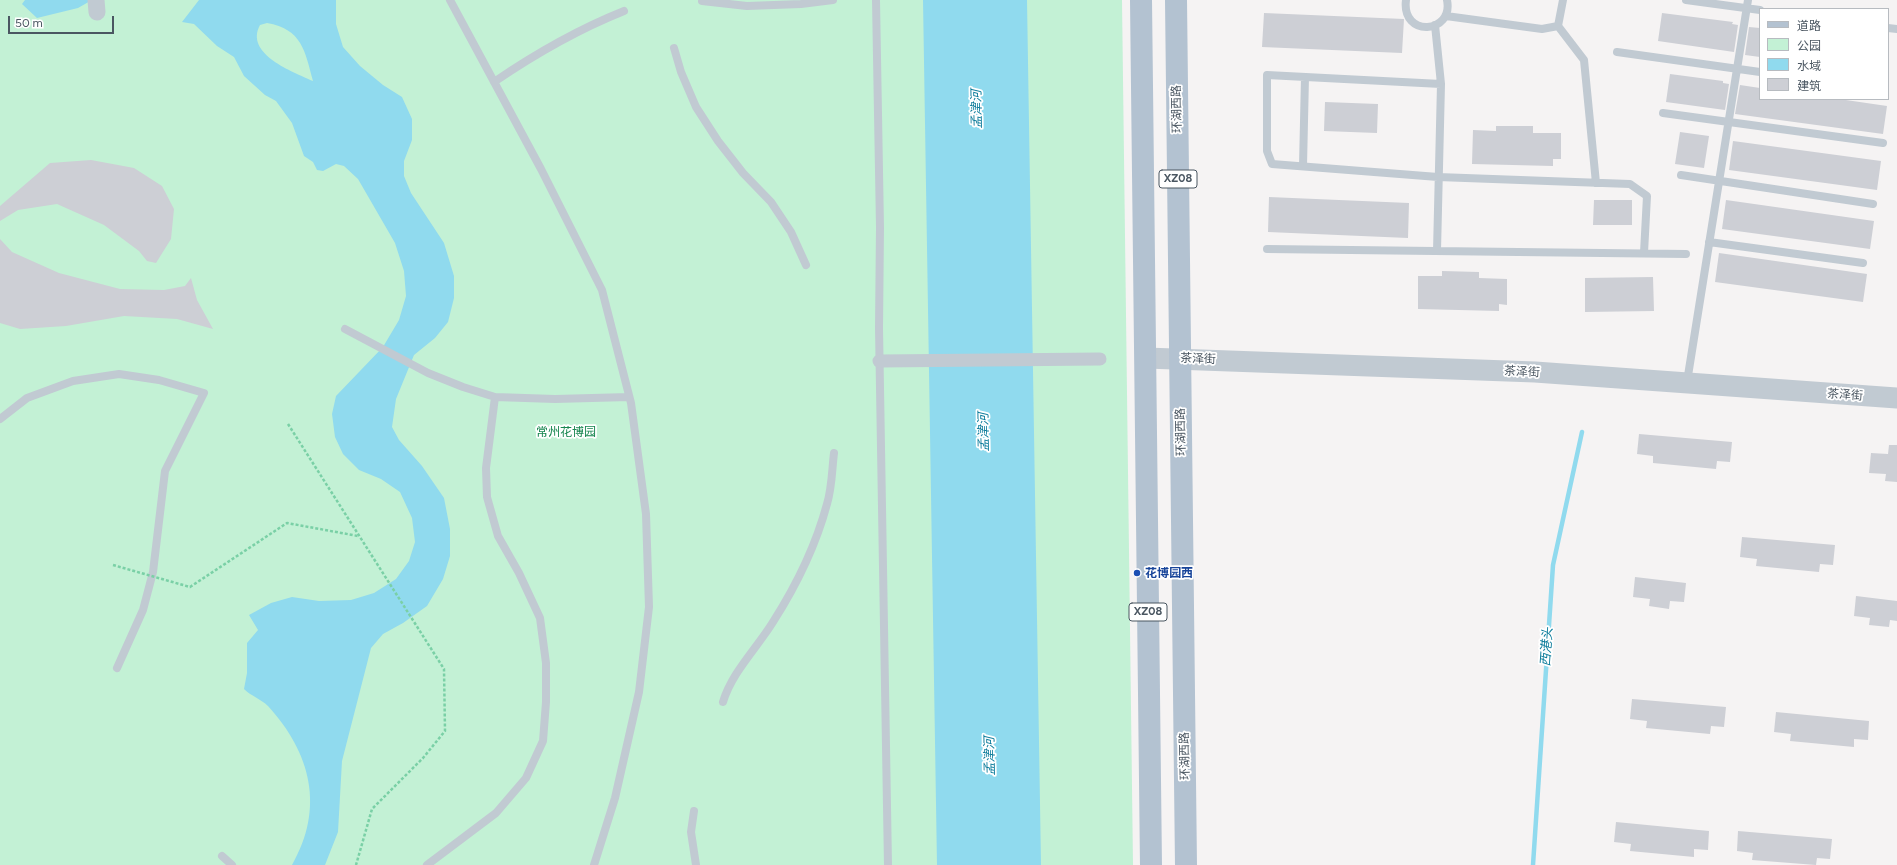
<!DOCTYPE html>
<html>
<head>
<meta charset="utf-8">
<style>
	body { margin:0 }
	#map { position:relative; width:1897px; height:865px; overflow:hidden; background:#f5f3f3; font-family:Figtree,"Noto Sans SC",sans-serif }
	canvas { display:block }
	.legend { position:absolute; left:1759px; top:8px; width:130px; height:92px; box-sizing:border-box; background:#fff; border:1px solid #b7bbc0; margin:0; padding:5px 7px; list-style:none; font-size:12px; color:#4a5661 }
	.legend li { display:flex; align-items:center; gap:8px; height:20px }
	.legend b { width:20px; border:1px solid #b7bbc0 }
	.scale { position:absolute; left:8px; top:16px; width:106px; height:18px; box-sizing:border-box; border:2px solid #4a5661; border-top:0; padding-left:5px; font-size:12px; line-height:14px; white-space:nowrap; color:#4a5661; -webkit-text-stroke:3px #fff; paint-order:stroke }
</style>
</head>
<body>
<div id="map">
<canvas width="1897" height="865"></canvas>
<ul class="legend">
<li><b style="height:5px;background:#b3c2d1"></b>道路</li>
<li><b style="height:11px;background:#c3f1d5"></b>公园</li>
<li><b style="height:11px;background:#90daee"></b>水域</li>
<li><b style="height:11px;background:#cdcfd5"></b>建筑</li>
</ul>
<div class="scale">50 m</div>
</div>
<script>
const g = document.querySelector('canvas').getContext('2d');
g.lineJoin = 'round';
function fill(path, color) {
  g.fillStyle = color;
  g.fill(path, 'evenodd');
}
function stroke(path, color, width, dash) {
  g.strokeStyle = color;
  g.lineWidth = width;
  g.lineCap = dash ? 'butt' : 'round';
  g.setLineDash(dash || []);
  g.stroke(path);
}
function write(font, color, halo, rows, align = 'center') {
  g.font = font + ' Figtree,"Noto Sans SC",sans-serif';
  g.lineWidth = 3.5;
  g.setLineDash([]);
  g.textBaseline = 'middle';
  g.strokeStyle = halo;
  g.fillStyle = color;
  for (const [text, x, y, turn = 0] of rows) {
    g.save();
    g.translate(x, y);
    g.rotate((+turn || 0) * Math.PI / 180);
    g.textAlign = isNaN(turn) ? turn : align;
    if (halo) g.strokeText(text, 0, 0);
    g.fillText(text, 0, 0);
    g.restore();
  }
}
fill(new Path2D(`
	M 0,0 L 1122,0 L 1133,865 L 0,865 Z`), '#c3f1d5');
fill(new Path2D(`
	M 25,0 L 92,0 L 78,8 L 37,18 L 22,4 Z
	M 199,0 L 336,0 L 336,24 L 343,47 L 360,66 L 383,85 L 402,97 L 412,119 L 412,140 L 404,161 L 404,176 L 411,193 L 444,243 L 454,276 L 454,298 L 448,322 L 435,338 L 414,355 L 396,399 L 392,427 L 399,440 L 422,466 L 444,498 L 450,529 L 450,556 L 443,579 L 427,606 L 403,623 L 383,634 L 371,648 L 342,761 L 338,832 L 325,865 L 292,865 C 325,808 311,753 268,706 C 261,699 251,696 244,689 L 247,673 L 247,643 L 258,630 L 249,615 L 271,603 L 292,597 L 319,601 L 351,600 L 374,593 L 396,579 L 409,561 L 415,542 L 412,518 L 400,492 L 381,479 L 359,470 L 343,454 L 335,437 L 332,414 L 336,396 L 383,347 L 399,320 L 406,296 L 404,271 L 395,243 L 358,179 L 344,166 L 336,164 L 323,171 L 317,170 L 313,162 L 304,156 L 292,123 L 276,101 L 265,95 L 244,76 L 234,57 L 217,46 L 194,24 L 182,22 ZM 267,23 C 302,29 305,51 313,81 C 293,72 244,54 260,25 Z
	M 923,0 L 1027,0 L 1041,865 L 937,865 Z`), '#90daee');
stroke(new Path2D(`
	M 1533,865 L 1553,565 L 1582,432`), '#90daee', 4.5);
fill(new Path2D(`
	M 1264,13 L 1404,19 L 1402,53 L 1262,47 Z
	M 1662,13 L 1733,22 L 1732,24 L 1738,25 L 1734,52 L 1658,41 Z
	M 1749,27 L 1760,28 L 1760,57 L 1745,55 Z
	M 1670,74 L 1723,81 L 1723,83 L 1729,84 L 1725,110 L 1666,102 Z
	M 1740,85 L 1760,88 L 1760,99 L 1839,99 L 1887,106 L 1883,134 L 1735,114 Z
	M 1325,102 L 1378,104 L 1377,133 L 1324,131 Z
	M 1496,126 L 1533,126 L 1533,133 L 1561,133 L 1561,159 L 1553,159 L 1553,166 L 1472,164 L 1473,130 L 1496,131 Z
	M 1680,132 L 1709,136 L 1704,168 L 1675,164 Z
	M 1733,141 L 1881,161 L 1877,190 L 1729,170 Z
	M 91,160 L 134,168 L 162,186 L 174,209 L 171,239 L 156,263 L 147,261 L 139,251 L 104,225 L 57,204 L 18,210 L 0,221 L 0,206 L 50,163 Z
	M 1269,197 L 1409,203 L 1408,238 L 1268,232 Z
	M 1594,200 L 1632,200 L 1632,225 L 1593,225 Z
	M 1726,200 L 1874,221 L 1870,249 L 1722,229 Z
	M 0,239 L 12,252 L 59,273 L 120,289 L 164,290 L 185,286 L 191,278 L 197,300 L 213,329 L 177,319 L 124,316 L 66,326 L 20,329 L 0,323 Z
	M 1719,253 L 1867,274 L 1863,302 L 1715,282 Z
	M 1442,271 L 1479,272 L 1479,278 L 1507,279 L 1507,305 L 1499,304 L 1499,311 L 1418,309 L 1418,276 L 1442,276 Z
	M 1653,277 L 1654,311 L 1585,312 L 1585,278 Z
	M 1639,434 L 1732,442 L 1730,462 L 1717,461 L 1716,469 L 1653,463 L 1653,456 L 1637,454 Z
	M 1889,445 L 1897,445 L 1897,482 L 1885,481 L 1886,474 L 1869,473 L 1871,453 L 1888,454 Z
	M 1742,537 L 1835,545 L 1833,565 L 1820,564 L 1819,572 L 1756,566 L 1757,559 L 1740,557 Z
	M 1635,577 L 1686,583 L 1684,602 L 1670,601 L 1669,609 L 1649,606 L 1650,599 L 1633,597 Z
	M 1856,596 L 1897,601 L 1897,621 L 1890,620 L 1889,627 L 1869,625 L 1870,618 L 1854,616 Z
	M 1632,699 L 1726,707 L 1724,727 L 1711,726 L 1710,734 L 1646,728 L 1647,721 L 1630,719 Z
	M 1776,712 L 1869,721 L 1868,740 L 1854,739 L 1854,747 L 1790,741 L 1791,734 L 1774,732 Z
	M 1616,822 L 1709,831 L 1708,850 L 1694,849 L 1694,857 L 1630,851 L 1631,844 L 1614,842 Z
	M 1738,831 L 1832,839 L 1830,859 L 1817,858 L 1816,865 L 1752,860 L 1753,853 L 1737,851 Z`), '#cdcfd5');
stroke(new Path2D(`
	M 288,424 L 444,669 L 445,731 L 423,758 L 372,809 L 356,865`), '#7ad0a6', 2.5, [3, 2]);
stroke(new Path2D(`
	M 450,0 L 541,169 L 602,290 L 631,403 L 646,514 L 649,607 L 639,692 L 615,798 L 594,865
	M 876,0 L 880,227 L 879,328 L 888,865
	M 1406,0 C 1401,38 1454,34 1447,0
	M 1686,0 L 1760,10
	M 702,1 L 747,6 L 801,4 L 833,0
	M 1446,16 L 1542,29 L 1558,26 L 1563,0
	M 1435,25 L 1441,84 L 1437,251
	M 1558,26 L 1584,60 L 1596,183
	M 1888,28 L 1897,29
	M 674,48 L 681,72 L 696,107 L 718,141 L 743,173 L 771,202 L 791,232 L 806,265
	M 1617,52 L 1760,72
	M 494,82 C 535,54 579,29 624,11
	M 1441,84 L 1267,75 L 1267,151 L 1272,164 L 1438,177 L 1630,184 L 1647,196 L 1644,253
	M 1663,113 L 1883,143
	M 1303,166 L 1305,77
	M 1681,175 L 1873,204
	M 1709,242 L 1863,263
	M 1267,249 L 1686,254
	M 345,329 L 428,373 L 463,387 L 495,397 L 555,399 L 629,397
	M 1687,382 L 1748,0
	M 0,419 L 27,398 L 73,381 L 119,374 L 159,380 L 204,393 L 165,471 L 153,572 L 143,610 L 117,668
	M 723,702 C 732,672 757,648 773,622 C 796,586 816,545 827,504 C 832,488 832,469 834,453
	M 694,811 L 691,832 L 696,865
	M 222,856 L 232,865
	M 427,865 L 496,813 L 526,778 L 543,741 L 546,702 L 546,663 L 540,618 L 519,573 L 498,536 L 487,497 L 486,468 L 495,397`), '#c1cad2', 8);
stroke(new Path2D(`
	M 879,361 L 1100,359`), '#c1cad2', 13);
stroke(new Path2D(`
	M 96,0 L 97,12`), '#c1cad2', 17);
stroke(new Path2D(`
	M 1146,358 L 1535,372 L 1897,398`), '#c1cad2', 21);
stroke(new Path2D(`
	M 1141,0 L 1151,865
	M 1176,0 L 1186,865`), '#b3c2d1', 22);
stroke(new Path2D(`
	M 113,565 L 190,587 L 287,523 L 358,536`), '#7ad0a6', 2.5, [3, 2]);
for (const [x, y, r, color] of [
	[1137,573,4,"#1a4fb4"]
]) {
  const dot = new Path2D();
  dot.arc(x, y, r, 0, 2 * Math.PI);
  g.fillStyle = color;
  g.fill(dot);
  stroke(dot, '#fff', 1.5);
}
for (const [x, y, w] of [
	[1178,179,38],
	[1148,612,38]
]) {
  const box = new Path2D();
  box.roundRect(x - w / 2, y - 9, w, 18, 3);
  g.fillStyle = '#fff';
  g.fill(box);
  stroke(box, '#4a5661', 1);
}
write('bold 11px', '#4a5661', null, [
	["XZ08",1178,179],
	["XZ08",1148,612]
]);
write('12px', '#4a5661', '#fff', [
	["环湖西路",1177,109,-91],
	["茶泽街",1198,359,2],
	["茶泽街",1522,372,3],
	["茶泽街",1845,395,4],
	["环湖西路",1181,432,-91],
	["环湖西路",1185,756,-91]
]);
write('12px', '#17864f', '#fff', [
	["常州花博园",566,432]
]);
write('bold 12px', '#164399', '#fff', [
	["花博园西",1145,573]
], 'left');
write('italic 13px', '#0c7c9b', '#fff', [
	["孟津河",977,109,-91],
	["孟津河",984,432,-91],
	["西港头",1547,647,-86],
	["孟津河",990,756,-91]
]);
</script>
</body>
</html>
